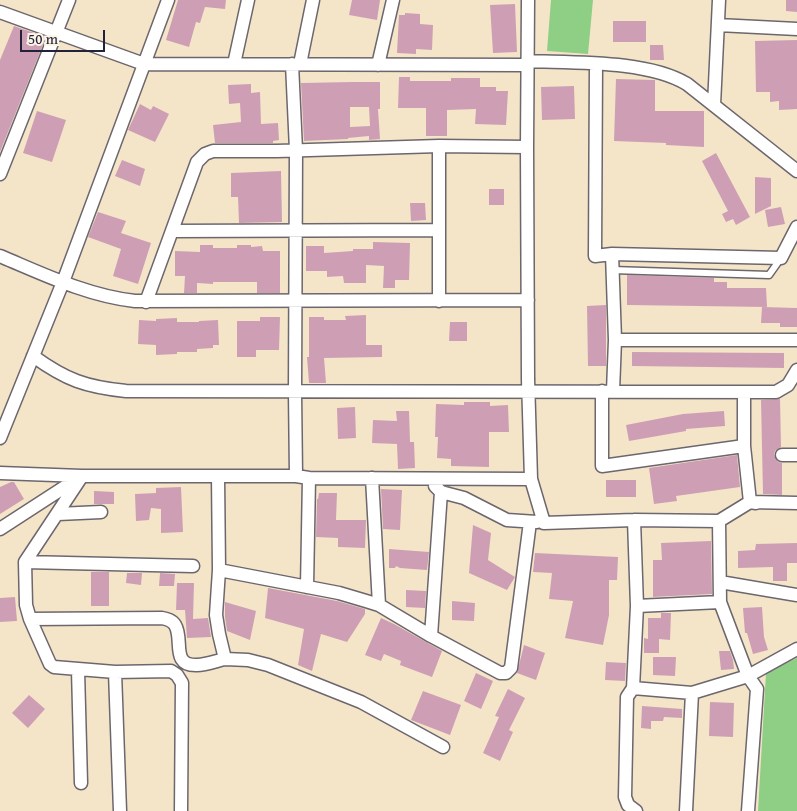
<!DOCTYPE html>
<html>
<head>
<meta charset="utf-8">
<style>
	body { margin:0 }
	#map { position:relative; width:797px; height:811px; overflow:hidden; background:#f4e5c9; font-family:"Gentium Book Plus",serif }
	canvas { display:block }
	.scale { position:absolute; left:20px; top:30px; width:85px; height:22px; box-sizing:border-box; border:2px solid #22223b; border-top:0; padding-left:6px; font-size:15px; line-height:18px; white-space:nowrap; color:#22223b; -webkit-text-stroke:4px #fcf5e5; paint-order:stroke }
</style>
</head>
<body>
<div id="map">
<canvas width="797" height="811"></canvas>
<div class="scale">50 m</div>
</div>
<script>
const g = document.querySelector('canvas').getContext('2d');
g.lineJoin = 'round';
function fill(path, color) {
  g.fillStyle = color;
  g.fill(path, 'evenodd');
}
function stroke(path, color, width, dash) {
  g.strokeStyle = color;
  g.lineWidth = width;
  g.lineCap = dash ? 'butt' : 'round';
  g.setLineDash(dash || []);
  g.stroke(path);
}
fill(new Path2D(`
	M 551,0 L 593,0 L 588,54 L 547,51 Z
	M 797,658 L 797,811 L 758,811 L 766,673 Z`), '#8fce85');
fill(new Path2D(`
	M 178,0 L 226,0 L 225,9 L 205,7 L 200,23 L 196,22 L 189,47 L 166,40 Z
	M 352,0 L 380,0 L 377,20 L 349,15 Z
	M 786,0 L 797,0 L 797,12 L 786,11 Z
	M 515,4 L 517,52 L 493,53 L 490,5 Z
	M 405,13 L 420,14 L 420,24 L 433,25 L 432,50 L 416,49 L 416,54 L 397,53 L 399,15 L 405,15 Z
	M 613,21 L 646,21 L 646,42 L 613,42 Z
	M 14,26 L 46,37 L 0,152 L 0,60 Z
	M 797,40 L 797,109 L 779,110 L 779,101 L 770,102 L 770,92 L 756,92 L 755,41 Z
	M 650,45 L 663,45 L 664,60 L 650,60 Z
	M 399,77 L 410,77 L 410,81 L 451,81 L 451,78 L 480,78 L 480,87 L 496,87 L 496,91 L 508,91 L 506,125 L 475,124 L 476,109 L 447,110 L 447,136 L 426,136 L 426,108 L 398,108 Z
	M 616,79 L 655,80 L 655,111 L 704,111 L 704,147 L 666,145 L 666,143 L 614,141 Z
	M 352,82 L 380,82 L 380,109 L 378,109 L 380,139 L 369,140 L 369,136 L 348,138 L 348,139 L 304,141 L 301,83 ZM 350,107 L 369,107 L 370,126 L 350,127 Z
	M 251,84 L 251,93 L 260,92 L 261,124 L 278,123 L 279,140 L 273,141 L 273,143 L 215,143 L 213,125 L 241,122 L 240,103 L 229,104 L 228,85 Z
	M 574,86 L 575,119 L 542,120 L 541,87 Z
	M 140,104 L 151,110 L 153,106 L 169,114 L 155,142 L 128,130 Z
	M 37,111 L 66,120 L 52,162 L 23,153 Z
	M 716,153 L 750,217 L 736,225 L 733,219 L 726,222 L 722,214 L 728,211 L 702,161 Z
	M 122,160 L 145,169 L 140,186 L 115,176 Z
	M 281,171 L 282,222 L 239,223 L 238,197 L 231,197 L 231,173 Z
	M 755,177 L 771,178 L 771,206 L 755,214 Z
	M 489,189 L 504,189 L 504,205 L 489,205 Z
	M 410,203 L 425,203 L 426,220 L 411,221 Z
	M 781,207 L 785,224 L 768,227 L 765,210 Z
	M 98,212 L 126,221 L 121,233 L 151,243 L 138,284 L 113,276 L 121,249 L 88,237 Z
	M 373,242 L 410,243 L 409,280 L 395,280 L 395,288 L 383,288 L 384,266 L 366,265 L 366,283 L 344,283 L 343,276 L 327,277 L 327,271 L 306,271 L 306,246 L 324,246 L 324,253 L 353,251 L 353,249 L 373,249 Z
	M 200,245 L 213,245 L 213,248 L 237,248 L 237,245 L 251,245 L 251,247 L 262,246 L 263,251 L 280,251 L 280,293 L 257,293 L 257,282 L 213,282 L 213,284 L 197,283 L 197,293 L 184,293 L 185,276 L 175,276 L 175,251 L 200,252 Z
	M 627,275 L 714,278 L 714,282 L 727,282 L 727,288 L 766,288 L 767,307 L 627,305 Z
	M 606,305 L 606,366 L 588,366 L 587,306 Z
	M 762,307 L 797,308 L 797,327 L 780,327 L 780,323 L 761,323 Z
	M 366,315 L 366,345 L 382,345 L 382,357 L 324,358 L 326,383 L 309,383 L 307,357 L 309,357 L 309,317 L 324,317 L 324,320 L 346,320 L 345,316 Z
	M 260,317 L 280,317 L 279,350 L 256,350 L 256,357 L 237,357 L 237,321 L 260,321 Z
	M 177,318 L 177,322 L 199,322 L 199,321 L 218,320 L 219,345 L 213,345 L 213,348 L 197,349 L 197,352 L 177,352 L 177,354 L 156,355 L 156,345 L 138,344 L 139,320 L 156,321 L 156,319 Z
	M 450,322 L 467,322 L 467,341 L 449,341 Z
	M 632,352 L 784,353 L 784,368 L 632,366 Z
	M 780,399 L 781,447 L 775,451 L 774,455 L 778,462 L 782,463 L 782,495 L 763,494 L 761,400 Z
	M 464,402 L 490,402 L 490,406 L 508,405 L 509,432 L 489,432 L 489,467 L 451,466 L 451,459 L 437,458 L 438,437 L 435,437 L 436,404 L 464,405 Z
	M 355,407 L 356,438 L 338,439 L 337,408 Z
	M 396,411 L 409,411 L 410,442 L 414,442 L 415,468 L 398,469 L 397,444 L 372,443 L 373,420 L 397,421 Z
	M 724,411 L 725,426 L 686,429 L 686,431 L 629,441 L 626,425 L 683,414 Z
	M 737,455 L 740,487 L 676,496 L 677,501 L 654,504 L 649,468 Z
	M 606,480 L 636,480 L 636,497 L 606,497 Z
	M 11,482 L 14,482 L 24,499 L 0,514 L 0,487 Z
	M 181,487 L 183,532 L 161,533 L 161,509 L 151,508 L 149,520 L 136,521 L 135,494 L 156,493 L 156,488 Z
	M 381,489 L 402,490 L 400,530 L 383,529 Z
	M 94,491 L 114,492 L 114,504 L 94,504 Z
	M 319,493 L 337,493 L 336,520 L 366,520 L 365,548 L 338,547 L 338,538 L 316,537 L 317,499 L 318,499 Z
	M 473,525 L 491,533 L 488,560 L 515,577 L 507,590 L 469,573 Z
	M 711,541 L 712,594 L 653,597 L 653,560 L 662,560 L 661,543 Z
	M 797,543 L 797,563 L 787,563 L 787,581 L 773,581 L 773,567 L 738,568 L 738,551 L 755,550 L 756,544 Z
	M 389,549 L 429,552 L 427,570 L 400,568 L 396,566 L 395,568 L 389,568 Z
	M 535,553 L 618,557 L 617,580 L 609,580 L 609,615 L 603,645 L 565,638 L 573,601 L 549,599 L 552,573 L 533,572 Z
	M 91,572 L 109,572 L 109,606 L 91,606 Z
	M 127,573 L 142,573 L 141,585 L 126,583 Z
	M 160,573 L 175,574 L 174,586 L 159,586 Z
	M 177,583 L 194,583 L 193,619 L 208,618 L 211,637 L 187,638 L 185,610 L 176,610 Z
	M 268,588 L 337,601 L 365,609 L 365,614 L 347,642 L 321,634 L 312,671 L 298,665 L 304,629 L 265,618 Z
	M 406,590 L 426,591 L 425,608 L 406,607 Z
	M 15,597 L 17,621 L 0,622 L 0,598 Z
	M 452,601 L 475,603 L 474,621 L 452,620 Z
	M 225,602 L 256,611 L 250,640 L 227,631 L 225,617 Z
	M 762,607 L 764,637 L 768,650 L 753,654 L 747,633 L 745,633 L 743,608 Z
	M 661,613 L 671,613 L 670,640 L 659,639 L 659,653 L 644,653 L 644,638 L 648,639 L 648,618 L 661,618 Z
	M 381,618 L 394,624 L 442,651 L 432,677 L 400,665 L 401,661 L 384,654 L 381,661 L 365,655 Z
	M 524,645 L 545,653 L 536,680 L 517,673 Z
	M 719,651 L 730,651 L 733,660 L 734,669 L 721,670 Z
	M 653,657 L 676,657 L 675,676 L 653,675 Z
	M 606,662 L 626,663 L 625,681 L 605,680 Z
	M 476,673 L 493,681 L 481,709 L 464,701 Z
	M 508,689 L 525,698 L 509,730 L 513,732 L 500,761 L 483,753 L 499,717 L 495,716 Z
	M 423,691 L 461,705 L 450,735 L 411,720 Z
	M 29,695 L 45,709 L 28,728 L 12,713 Z
	M 710,702 L 734,703 L 733,737 L 709,736 Z
	M 642,706 L 682,709 L 682,718 L 664,717 L 663,721 L 651,721 L 651,729 L 641,728 Z`), '#ce9fb4');
const service = new Path2D(`
	M 612,270 L 769,275 L 781,258`);
const minor = new Path2D(`
	M 528,0 L 527,147 L 528,379 L 531,479 L 544,523 L 634,520 L 719,521 L 750,502 L 797,503
	M 0,12 L 144,64 L 527,65
	M 718,25 L 797,29
	M 527,61 C 574,63 647,60 687,84 L 797,171
	M 234,64 L 248,0
	M 292,64 L 296,150 L 295,392 L 296,476
	M 300,64 L 313,0
	M 596,64 L 595,256 L 612,254 L 781,258 L 797,227
	M 378,65 L 393,0
	M 714,105 L 719,0
	M 439,146 L 439,301
	M 0,174 L 69,0
	M 173,231 L 439,230
	M 612,254 L 615,340 L 613,391
	M 0,256 C 43,274 88,296 135,301 L 528,300
	M 146,302 L 197,162 L 205,154 L 213,151 L 277,151 L 439,146 L 527,147
	M 615,340 L 797,340
	M 33,356 C 66,380 86,387 126,391 L 776,392 L 788,385 L 797,370
	M 602,391 L 602,466 L 744,446
	M 744,392 L 744,446 L 750,502 L 756,503
	M 0,438 L 63,282 L 168,0
	M 782,455 L 797,455
	M 0,473 L 82,476 L 296,476 L 309,478 L 531,479
	M 82,476 L 25,562 L 26,605 L 30,619 L 162,618 C 167,619 172,620 175,625 C 184,639 170,666 197,665 C 206,665 216,661 225,659
	M 218,476 L 219,570 L 216,615 L 219,634 L 225,659 L 248,660 L 268,665 L 361,702 L 443,747
	M 372,478 L 379,605
	M 435,486 L 441,492 L 464,498 L 507,520 L 537,522
	M 58,514 L 101,512
	M 634,520 L 637,606 L 633,688 L 627,697 L 625,797 L 628,805 L 636,811
	M 0,529 L 77,479
	M 25,562 L 193,566
	M 219,570 L 339,593 L 366,601 L 379,605 L 431,636 L 500,673 L 506,673 L 511,668 L 530,522
	M 720,582 L 797,595
	M 307,587 L 309,478
	M 637,606 L 720,602
	M 30,619 L 50,664 L 54,667 L 115,672 L 171,671 L 177,675 L 182,683 L 181,811
	M 431,636 L 441,492
	M 78,670 L 81,783
	M 115,672 L 120,811
	M 633,688 L 692,693 L 748,676 L 720,602 L 719,521
	M 686,811 L 692,693
	M 748,811 L 757,689 L 748,676 L 797,649`);
stroke(service, '#6c666d', 9);
stroke(minor, '#6c666d', 15);
stroke(service, '#fff', 6);
stroke(minor, '#fff', 12);
</script>
</body>
</html>
